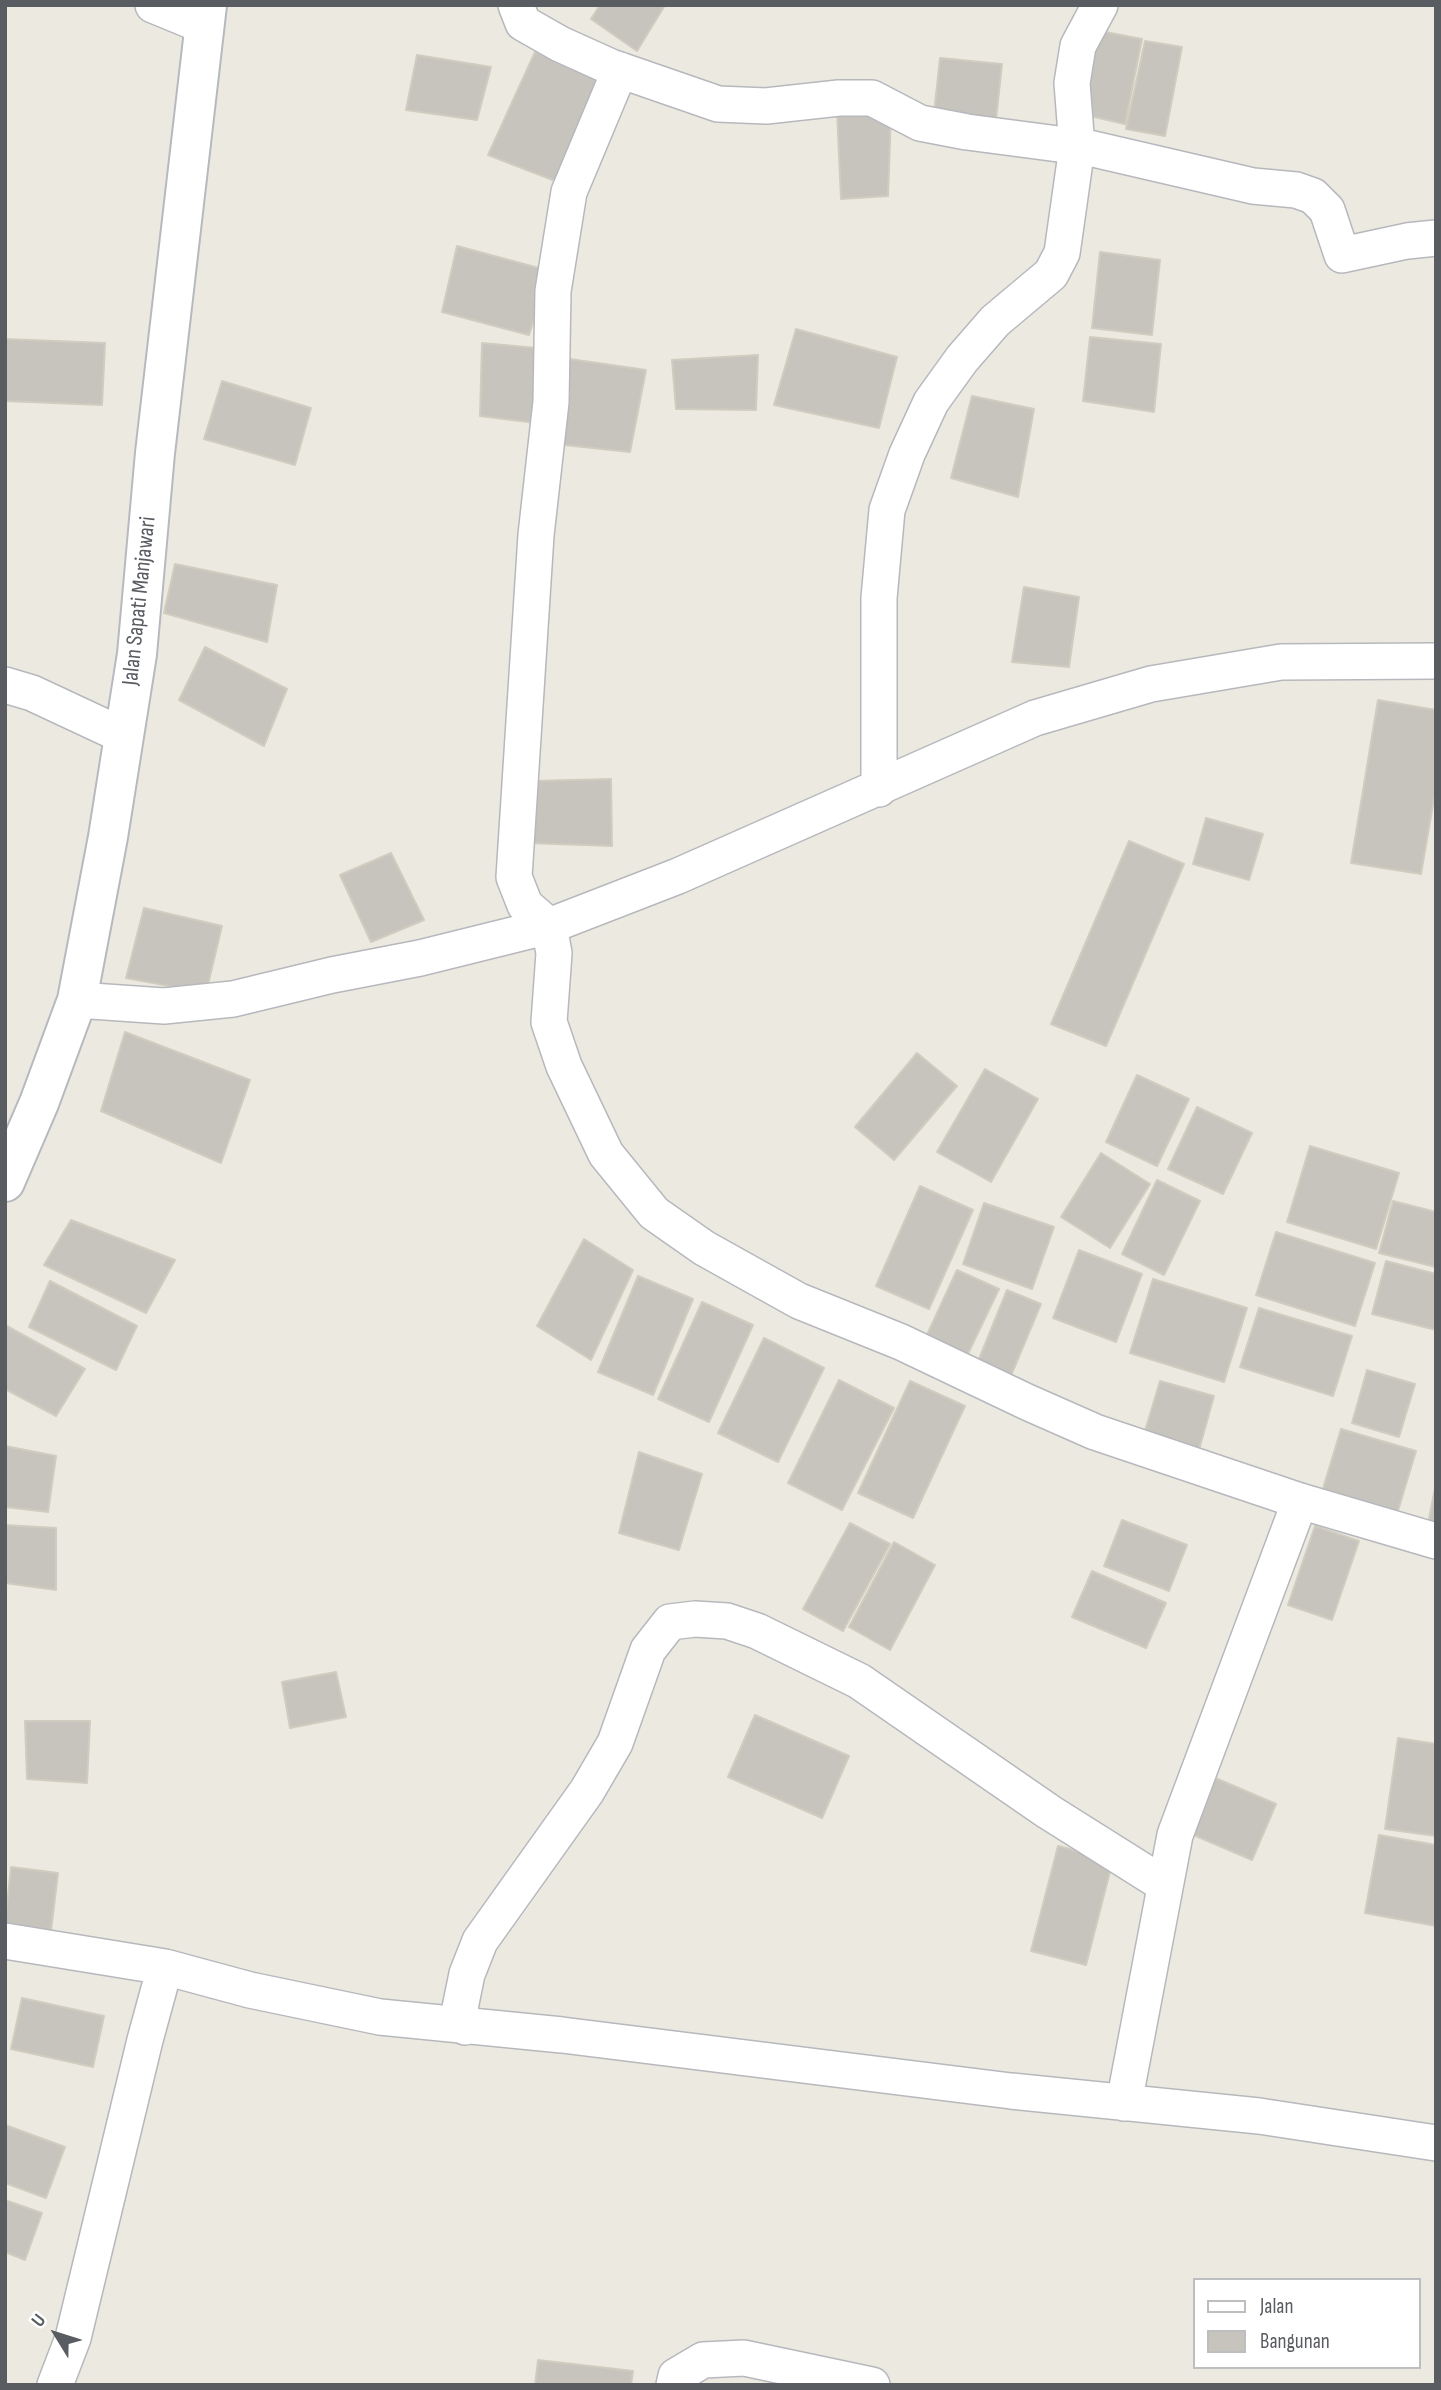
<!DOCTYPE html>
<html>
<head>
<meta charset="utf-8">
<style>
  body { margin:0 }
  #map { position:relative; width:1441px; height:2390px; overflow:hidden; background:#eceae0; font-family:"Sofia Sans Condensed",sans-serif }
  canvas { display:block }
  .frame { position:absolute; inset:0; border:7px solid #595c61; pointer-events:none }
  .legend { position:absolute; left:1193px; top:2278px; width:228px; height:91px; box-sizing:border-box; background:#fff; border:2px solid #bdbec0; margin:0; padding:9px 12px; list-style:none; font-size:21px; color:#595c61 }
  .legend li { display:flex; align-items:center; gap:14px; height:35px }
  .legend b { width:35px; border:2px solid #bdbec0 }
  .north { position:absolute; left:21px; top:2299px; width:70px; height:70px; -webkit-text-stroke:5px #fff; paint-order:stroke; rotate:308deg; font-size:19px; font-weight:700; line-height:28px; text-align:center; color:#595c61 }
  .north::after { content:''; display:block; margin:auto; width:24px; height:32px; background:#595c61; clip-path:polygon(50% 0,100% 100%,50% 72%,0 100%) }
</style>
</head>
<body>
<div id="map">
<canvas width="1441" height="2390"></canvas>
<div class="frame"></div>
<ul class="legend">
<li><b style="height:9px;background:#fff"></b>Jalan</li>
<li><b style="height:19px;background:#c7c4bd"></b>Bangunan</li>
</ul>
<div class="north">U</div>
</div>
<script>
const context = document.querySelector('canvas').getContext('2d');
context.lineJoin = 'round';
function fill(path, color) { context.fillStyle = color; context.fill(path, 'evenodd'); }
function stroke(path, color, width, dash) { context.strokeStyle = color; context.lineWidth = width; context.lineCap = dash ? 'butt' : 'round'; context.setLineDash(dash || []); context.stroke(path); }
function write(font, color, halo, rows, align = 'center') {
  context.font = font + ' "Sofia Sans Condensed",sans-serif'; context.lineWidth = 6; context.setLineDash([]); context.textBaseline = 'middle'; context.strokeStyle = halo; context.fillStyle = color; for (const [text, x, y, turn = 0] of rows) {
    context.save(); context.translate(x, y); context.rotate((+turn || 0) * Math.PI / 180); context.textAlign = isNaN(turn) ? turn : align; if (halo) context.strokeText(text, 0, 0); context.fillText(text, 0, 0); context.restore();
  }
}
const building = new Path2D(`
  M600,5H665L637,51L591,19Z
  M1100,31L1142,39L1125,124L1081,114Z
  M1145,41L1182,47L1165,136L1126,129Z
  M535,52L603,77L563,184L488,155Z
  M417,55L491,67L477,120L406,110Z
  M940,58L1002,64L996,120L934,113Z
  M837,111L891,113L888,196L841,199Z
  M457,246L550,271L529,335L442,312Z
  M1100,252L1160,260L1152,335L1092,328Z
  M796,329L897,357L879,428L774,405Z
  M1090,337L1161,344L1154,412L1083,401Z
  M5,339L105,343L102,405L5,401Z
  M482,343L537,348L536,423L480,416Z
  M758,355L756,410L676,409L672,360Z
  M563,358L646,370L630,452L555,444Z
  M222,381L311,408L295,465L204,439Z
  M972,396L1034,409L1018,497L951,478Z
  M175,564L277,585L267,642L164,613Z
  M1024,587L1079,597L1069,667L1012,662Z
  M205,647L287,689L264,746L179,700Z
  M1378,700L1436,710V787L1421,874L1351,863Z
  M611,779L612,846L528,843L533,781Z
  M1206,818L1263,834L1249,880L1193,864Z
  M1129,841L1184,864L1106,1046L1051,1024Z
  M391,853L424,920L371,942L340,875Z
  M144,908L222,926L206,993L126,978Z
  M125,1032L250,1080L221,1163L101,1111Z
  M917,1053L957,1086L894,1160L855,1127Z
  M985,1069L1038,1099L991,1182L937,1152Z
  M1137,1075L1189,1099L1157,1166L1106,1142Z
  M1197,1107L1252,1133L1223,1194L1168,1169Z
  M1310,1146L1399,1173L1376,1249L1287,1222Z
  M1101,1153L1150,1184L1110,1248L1061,1217Z
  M1157,1180L1200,1201L1164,1275L1122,1254Z
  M920,1186L973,1210L929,1309L876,1286Z
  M1393,1201L1436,1212V1267L1379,1253Z
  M984,1203L1054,1227L1032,1289L963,1264Z
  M71,1220L175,1260L146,1313L44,1265Z
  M1276,1232L1375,1263L1355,1326L1256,1295Z
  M584,1239L633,1270L591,1360L537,1326Z
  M1079,1250L1142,1274L1116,1342L1053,1318Z
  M1386,1261L1436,1274V1330L1372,1314Z
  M957,1270L999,1289L966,1358L925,1339Z
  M638,1276L693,1299L653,1395L598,1372Z
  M1153,1279L1247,1308L1224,1382L1130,1353Z
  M50,1281L137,1326L116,1370L29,1327Z
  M1007,1290L1041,1304L1010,1378L977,1364Z
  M702,1302L753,1325L709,1422L658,1399Z
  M1259,1308L1352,1336L1333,1396L1240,1367Z
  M5,1325L85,1369L56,1416L5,1389Z
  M764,1338L824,1368L778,1462L718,1433Z
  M1367,1370L1415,1384L1399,1437L1352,1423Z
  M839,1380L894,1408L842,1510L788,1483Z
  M910,1381L965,1406L913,1518L858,1493Z
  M1160,1381L1214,1396L1197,1457L1142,1441Z
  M1341,1429L1416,1451L1397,1514L1322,1492Z
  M5,1446L56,1456L48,1512L5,1507Z
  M639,1452L702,1474L679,1550L619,1533Z
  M1436,1483V1525L1428,1524Z
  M1122,1520L1187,1545L1169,1591L1104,1566Z
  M850,1523L890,1544L843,1631L803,1609Z
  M5,1525L56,1528V1590L5,1583Z
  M1315,1526L1359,1541L1332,1620L1288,1605Z
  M894,1542L935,1565L890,1650L849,1627Z
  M1092,1571L1166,1603L1146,1648L1072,1617Z
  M336,1672L346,1717L290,1728L282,1682Z
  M755,1715L849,1756L822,1818L728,1777Z
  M25,1721H90L87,1783L27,1779Z
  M1398,1738L1436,1744V1836L1385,1829Z
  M1213,1777L1276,1804L1252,1860L1189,1833Z
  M1379,1835L1436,1845V1926L1365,1913Z
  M1058,1846L1113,1860L1086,1965L1031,1951Z
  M11,1867L58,1873L51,1931L5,1925Z
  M22,1998L104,2016L93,2067L11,2049Z
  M5,2125L65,2147L46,2198L5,2183Z
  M5,2200L42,2213L25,2260L5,2252Z
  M538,2360L633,2371L631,2385H535Z`);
fill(building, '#c7c4bd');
stroke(building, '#d0ccbf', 2);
const street = new Path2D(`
  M153,5L204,26
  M516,5L523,23L560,44L611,67L718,104L766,106L839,98H872L920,123L967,132L1089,148L1253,186L1296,190L1313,196L1327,210L1342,255L1407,241L1436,238
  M620,70L569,192L553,291L551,402L536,535L514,877L525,905L549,926L554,953L549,1022L564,1066L606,1154L654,1213L704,1248L799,1301L901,1342L1027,1402L1095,1432L1300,1501L1436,1541
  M5,685L32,693L124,736
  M879,789V598L887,510L907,454L931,402L962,359L995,321L1051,274L1062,253L1077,147L1072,83L1078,46L1100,5
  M77,1000L164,1006L233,999L332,975L420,958L549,926L678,876L1035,718L1151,684L1281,662L1436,661
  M5,1941L165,1967L250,1990L380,2017L562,2035L1011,2091L1259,2116L1436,2143
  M465,2027L460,2008L467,1974L480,1941L587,1791L615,1743L648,1650L670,1622L695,1619L727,1621L757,1631L859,1681L1049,1812L1165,1885
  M1124,2103L1175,1835L1300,1501
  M55,2385L73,2338L145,2040L165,1967
  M674,2385L676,2376L703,2360L744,2358L872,2385`);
const secondary = new Path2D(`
  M5,1182L39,1103L77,1000L108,837L137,654L155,453L207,5`);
stroke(street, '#b6b8bd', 38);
stroke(secondary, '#b6b9bf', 42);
stroke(street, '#fff', 35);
stroke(secondary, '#fff', 38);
write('23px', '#595c61', '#fff', [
  ["Jalan Sapati Manjawari",140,601,-84]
]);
</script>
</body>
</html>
